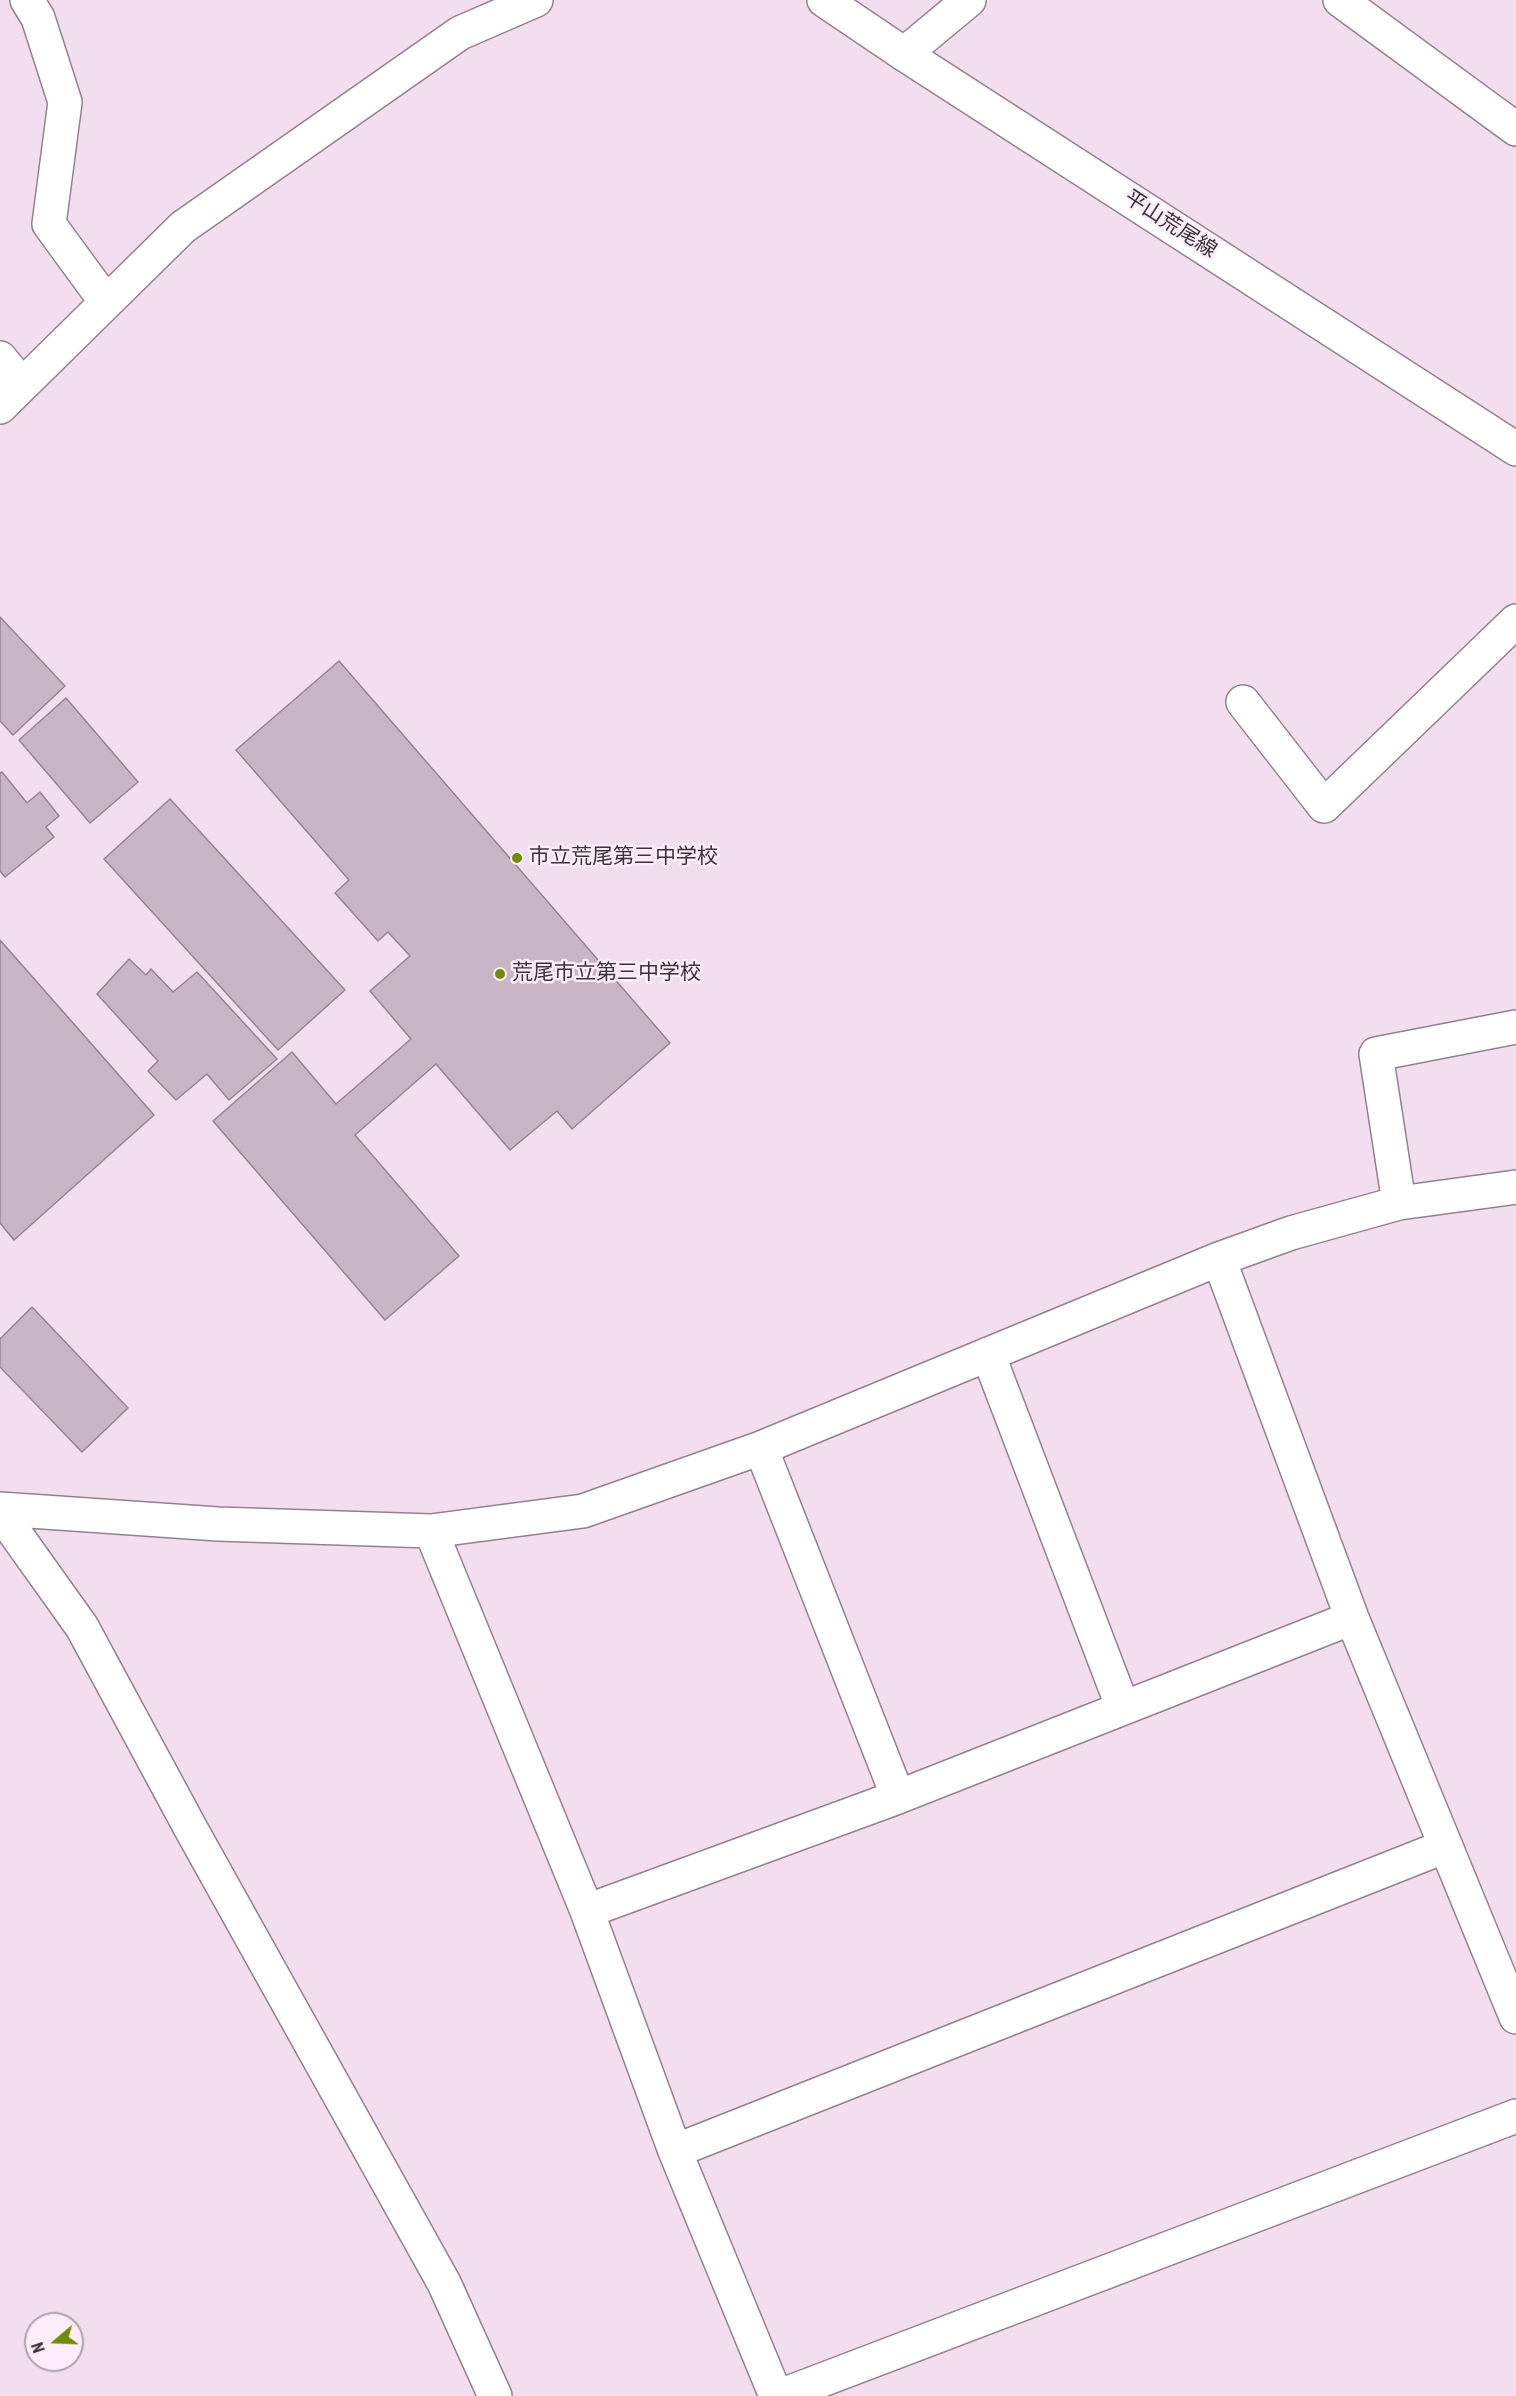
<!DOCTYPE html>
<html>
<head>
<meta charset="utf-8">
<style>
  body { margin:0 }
  #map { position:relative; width:1516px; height:2396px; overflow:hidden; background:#f3deef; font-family:"Roboto Condensed",sans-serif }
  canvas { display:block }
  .north { position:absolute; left:24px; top:2312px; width:60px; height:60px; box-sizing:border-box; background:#fdedfb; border:2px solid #afa3ae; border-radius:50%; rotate:251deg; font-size:16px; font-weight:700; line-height:24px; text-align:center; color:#3b333a }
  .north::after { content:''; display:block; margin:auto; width:21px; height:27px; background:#738b00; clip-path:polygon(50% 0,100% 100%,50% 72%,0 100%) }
</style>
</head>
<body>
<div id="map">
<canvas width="1516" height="2396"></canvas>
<div class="north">N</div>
</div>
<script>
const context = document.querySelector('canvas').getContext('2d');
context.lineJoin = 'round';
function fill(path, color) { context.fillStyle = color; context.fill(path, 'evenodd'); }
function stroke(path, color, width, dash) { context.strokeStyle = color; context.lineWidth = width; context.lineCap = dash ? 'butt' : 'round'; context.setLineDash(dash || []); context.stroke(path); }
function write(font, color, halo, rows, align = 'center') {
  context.font = font + ' "Roboto Condensed","Noto Sans JP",sans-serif'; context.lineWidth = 5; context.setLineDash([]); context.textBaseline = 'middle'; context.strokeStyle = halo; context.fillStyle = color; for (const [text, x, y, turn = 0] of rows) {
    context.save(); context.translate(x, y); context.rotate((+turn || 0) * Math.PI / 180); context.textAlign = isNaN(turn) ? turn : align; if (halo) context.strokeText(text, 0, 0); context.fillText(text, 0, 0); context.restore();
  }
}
const building = new Path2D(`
  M0,617L65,686L13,735L0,721Z
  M339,661L670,1043L572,1129L557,1111L510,1150L436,1064L355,1135L459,1256L385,1320L213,1121L292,1052L336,1104L411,1039L370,991L410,956L388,932L378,941L335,893L349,880L236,750Z
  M66,698L138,782L90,823L19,740Z
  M2,772L27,803L40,792L59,816L46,827L54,837L5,877L0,871V773Z
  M170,799L345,990L278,1050L104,859Z
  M0,940L154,1115L14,1240L0,1223Z
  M129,959L146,975L151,969L173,992L197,972L277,1059L229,1100L207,1074L176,1100L148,1071L158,1061L97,994Z
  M32,1307L128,1408L82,1452L0,1367V1339Z`);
fill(building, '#c8b5c5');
stroke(building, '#978494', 1.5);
const minor = new Path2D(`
  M27,0L38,18L65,102L49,224L106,302
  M1340,0L1516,129
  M904,54L969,0
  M0,358L22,385
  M0,407L183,227L460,33L536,0
  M1243,702L1324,806L1516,621
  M1399,1203L1376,1054L1516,1027
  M1219,1259L1352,1618L1516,2017
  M988,1354L1123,1708
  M761,1448L898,1797
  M0,1509L218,1524L431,1531L583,1511L761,1448L1219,1259L1291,1233L1399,1203L1516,1187
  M0,1512L82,1627L191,1829L444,2283L495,2396
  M431,1531L587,1911L675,2151L776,2396
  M587,1911L898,1797L1352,1618
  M675,2151L1446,1846`);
const tertiary = new Path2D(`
  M780,2396L1516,2116`);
const secondary = new Path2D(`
  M824,0L904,54L1516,449`);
stroke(minor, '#938090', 36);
stroke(tertiary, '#938090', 36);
stroke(secondary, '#938090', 36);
stroke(minor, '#fff', 33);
stroke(tertiary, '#fff', 33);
stroke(secondary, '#fff', 33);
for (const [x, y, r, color] of [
  [517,858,6,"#738b00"],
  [500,974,6,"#738b00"]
]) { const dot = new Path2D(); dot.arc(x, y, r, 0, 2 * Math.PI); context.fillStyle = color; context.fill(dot); stroke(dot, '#fdedfb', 2); }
write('21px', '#3b333a', '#fdedfb', [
  ["平山荒尾線",1170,225,33]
]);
write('21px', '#3b333a', '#fdedfb', [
  ["市立荒尾第三中学校",529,858],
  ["荒尾市立第三中学校",512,974]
], 'left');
</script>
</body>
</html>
